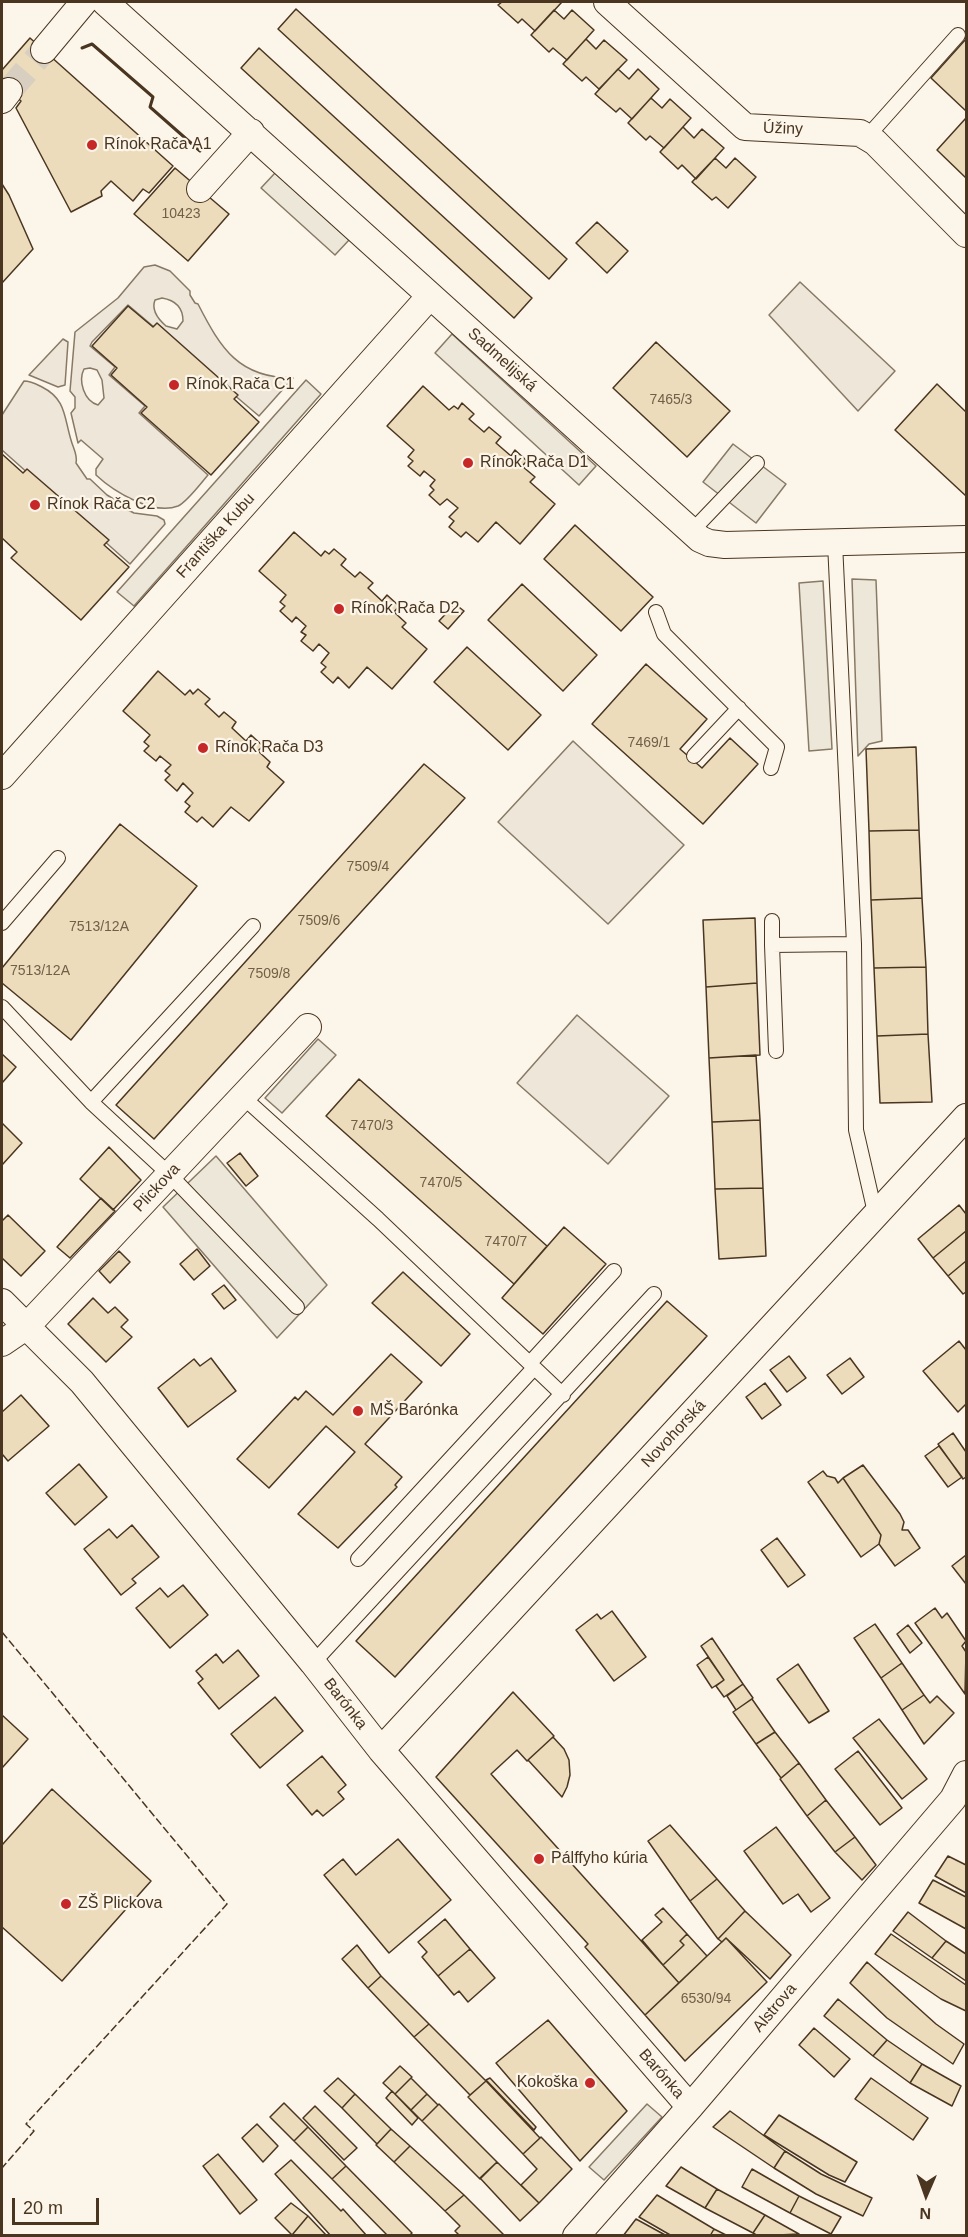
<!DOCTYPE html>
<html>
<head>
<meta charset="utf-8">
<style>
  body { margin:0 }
  #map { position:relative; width:968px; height:2237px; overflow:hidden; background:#fbf6e9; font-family:Arial,sans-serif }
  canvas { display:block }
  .frame { position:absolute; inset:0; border:3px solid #4a3520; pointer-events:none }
  .north { position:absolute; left:896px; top:2165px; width:60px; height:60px; -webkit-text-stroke:4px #fbf6e9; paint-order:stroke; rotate:182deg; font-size:16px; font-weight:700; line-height:24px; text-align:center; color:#4a3520 }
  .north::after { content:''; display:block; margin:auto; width:21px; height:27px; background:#4a3520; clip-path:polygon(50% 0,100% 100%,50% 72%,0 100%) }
  .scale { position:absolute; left:12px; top:2198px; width:87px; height:27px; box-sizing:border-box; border:3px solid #4a3520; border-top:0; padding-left:8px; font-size:18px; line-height:21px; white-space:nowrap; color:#4a3520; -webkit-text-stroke:4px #fbf6e9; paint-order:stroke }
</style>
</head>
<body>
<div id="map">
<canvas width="968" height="2237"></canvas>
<div class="frame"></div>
<div class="north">N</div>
<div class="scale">20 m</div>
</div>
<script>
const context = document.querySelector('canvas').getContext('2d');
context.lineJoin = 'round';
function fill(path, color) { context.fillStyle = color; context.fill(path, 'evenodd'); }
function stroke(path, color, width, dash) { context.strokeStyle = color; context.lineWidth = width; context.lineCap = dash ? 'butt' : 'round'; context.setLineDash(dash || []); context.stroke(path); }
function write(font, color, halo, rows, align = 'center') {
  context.font = font + ' Arial,sans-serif'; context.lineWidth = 4.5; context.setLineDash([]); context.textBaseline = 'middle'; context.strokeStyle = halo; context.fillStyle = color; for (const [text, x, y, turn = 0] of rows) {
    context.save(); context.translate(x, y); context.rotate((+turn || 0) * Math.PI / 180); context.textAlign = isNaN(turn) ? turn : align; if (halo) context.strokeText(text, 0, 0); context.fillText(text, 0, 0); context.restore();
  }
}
const green = new Path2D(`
  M155,265L170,271L190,291V295L195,303L198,304C221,349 239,378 293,378L259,416L128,305L92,342L90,346L115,367L109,375L145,406L139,413L208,475C201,483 187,502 178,506C153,516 113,491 96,475V469L103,459L81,440L78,443L71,413L75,408V397L70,391L75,332L118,298L144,267ZM162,298C174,300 183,307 183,321L177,329L166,326C158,319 151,310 155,300ZM90,368L97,370L102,380L104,398L98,405C84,401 78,381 84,369Z
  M800,282L895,371L858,411L769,315Z
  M63,339L68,342L65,385L58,387L29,375Z
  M24,381C31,381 36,384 42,387C66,399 64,417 71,440C73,448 78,455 76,463L87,479H90L107,495L127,507L128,510L134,513L157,516L164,520L165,524L130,564L2,450V415Z
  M573,741L684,845L608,924L498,822Z
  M577,1015L669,1096L608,1164L517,1083Z`);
fill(green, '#ede6d9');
stroke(green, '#887966', 1.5);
const parking = new Path2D(`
  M275,173L349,240L335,255L261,188Z
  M452,334L596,466L579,485L435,353Z
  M306,380L321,394L134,606L117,592Z
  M733,444L786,484L756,523L703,482Z
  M852,579L876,580L882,741L869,744L858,756Z
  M823,581L832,749L809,751L799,583Z
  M318,1039L336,1055L282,1113L265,1098Z
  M216,1156L327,1285L277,1338L163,1207Z
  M647,2104L662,2117L604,2180L589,2167Z`);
fill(parking, '#ede7d9');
stroke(parking, '#887966', 1.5);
const building = new Path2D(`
  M502,2H562L535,31L522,19L518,23L498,5Z
  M296,9L567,259L549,279L278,29Z
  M554,10L564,19L572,10L594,30L567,60L553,48L549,52L531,35Z
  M30,38L173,166L149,193L143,189L133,201L111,181L101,191L102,196L71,212L16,108L21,101L2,84V70Z
  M586,39L596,49L604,40L627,60L599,89L586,77L582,81L563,64Z
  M966,39V111L931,78Z
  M259,48L532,298L514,318L241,68Z
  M618,69L629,79L638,69L659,89L632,119L620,108L616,112L595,94Z
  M651,98L662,108L670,99L691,118L664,148L650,136L646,140L628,123Z
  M966,118V178L937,150Z
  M683,127L694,138L702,129L724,148L696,179L682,165L678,169L660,152Z
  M715,158L726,168L735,158L756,177L728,208L716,197L712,200L692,182Z
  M175,168L229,214L188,261L134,214Z
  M2,184L9,195L33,249L2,283Z
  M597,222L628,251L607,273L576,243Z
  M128,306L153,327L157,323L238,395L234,399L259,422L211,475L141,413L147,407L111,375L117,368L92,346Z
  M656,342L730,411L687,457L613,388Z
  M937,384L966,412V496L895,430Z
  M423,386L449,410L454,406L458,409L462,403L474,414L469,419L484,432L489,427L501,437L496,443L511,456L515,450L527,461L522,466L535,477L530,482L555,504L520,544L496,522L478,542L466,532L461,537L449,527L454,521L449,517L458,508L447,499L440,505L429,495L434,490L430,486L435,480L424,471L420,476L408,466L413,461L408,457L414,450L387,426Z
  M2,454L23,473L27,469L109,540L104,545L129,567L81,620L11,558L17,552L2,538Z
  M575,525L653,597L621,631L544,559Z
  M294,532L321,556L325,551L329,554L334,549L346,559L341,565L355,577L360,572L373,583L368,588L382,601L387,595L399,606L394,612L406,623L402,627L427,649L392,689L367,667L349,688L338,677L333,683L321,672L326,667L321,663L329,653L319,644L313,651L301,641L306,635L301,632L306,626L296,617L292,622L280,611L285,606L280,602L286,595L259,571Z
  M522,584L597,655L563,691L488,620Z
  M455,604L464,611L448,629L439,621Z
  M467,647L541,715L508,750L434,682Z
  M646,664L707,719L680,749L702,768L730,738L758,764L703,824L592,724Z
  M158,671L185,695L190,690L193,694L198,689L210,699L205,704L219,717L224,712L236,722L232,728L246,741L251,735L263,746L258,751L270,762L267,767L284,782L249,821L231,807L213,827L202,817L197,822L185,812L190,806L185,802L193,793L183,783L177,791L165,780L170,775L165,771L171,765L160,756L156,761L144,751L149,746L144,742L150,735L123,711Z
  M916,747L919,830L869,831L866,749Z
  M424,764L465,798L154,1139L116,1105Z
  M120,824L197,886L71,1040L2,983V968Z
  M919,830L922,898L871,900L869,831Z
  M922,898L926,967L874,968L871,900Z
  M755,918L757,983L706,987L703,920Z
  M926,967L928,1034L877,1036L874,968Z
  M757,983L760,1055L709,1058L706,987Z
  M928,1034L932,1102L880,1103L877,1036Z
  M2,1054L16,1067L2,1083Z
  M756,1055L760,1120L712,1122L709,1058Z
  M359,1079L547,1246L514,1284L326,1116Z
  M760,1120L763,1188L715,1189L712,1122Z
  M2,1123L22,1143L2,1165Z
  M109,1147L141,1180L113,1210L80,1179Z
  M240,1153L258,1176L246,1186L227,1163Z
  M763,1188L766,1256L719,1259L715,1189Z
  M101,1198L115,1211L70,1258L57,1247Z
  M959,1205L966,1214V1231L933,1258L918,1239Z
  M8,1215L45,1251L21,1276L2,1258V1221Z
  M564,1227L606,1264L543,1334L502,1298Z
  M966,1231V1261L948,1276L933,1258Z
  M197,1249L210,1266L194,1280L180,1264Z
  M119,1251L130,1262L110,1283L99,1271Z
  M966,1261V1292L963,1294L948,1276Z
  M403,1272L470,1334L441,1366L372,1303Z
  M224,1285L236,1300L224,1309L212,1294Z
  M93,1298L108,1313L115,1307L128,1320L121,1327L132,1337L106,1362L68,1324Z
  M667,1301L707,1336L395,1677L356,1641Z
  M959,1341L966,1350V1404L958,1412L923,1371Z
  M391,1354L422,1382L365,1444L402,1477L395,1485L397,1487L338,1548L298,1514L355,1452L326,1426L269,1488L237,1459L295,1397L298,1400L306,1391L333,1415Z
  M789,1356L806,1378L787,1392L770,1370Z
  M211,1358L236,1391L188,1427L158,1388L194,1359L200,1366Z
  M850,1358L864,1377L842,1394L827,1375Z
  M765,1383L781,1405L762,1419L746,1397Z
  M21,1395L49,1426L8,1461L3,1455L2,1457V1412Z
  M953,1433L966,1452V1477L963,1479L938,1444Z
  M939,1446L962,1477L948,1487L925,1456Z
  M79,1464L107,1497L75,1525L46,1493Z
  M863,1465L900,1514L904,1522L902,1530H908L920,1548L895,1566L879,1544L881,1535L843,1478Z
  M823,1471L827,1476L835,1478L838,1483L843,1478L881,1535L879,1544L861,1557L808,1482Z
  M132,1525L159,1557L132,1579L136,1583L121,1595L84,1549L109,1529L117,1538Z
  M777,1538L805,1575L788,1587L761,1550Z
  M966,1555V1584L952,1566Z
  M183,1585L208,1615L170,1648L136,1608L160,1588L168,1597Z
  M935,1608L942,1618L947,1613L966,1641L962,1646L966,1652L965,1694L915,1623Z
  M612,1611L646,1657L614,1681L576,1630L597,1614L601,1619Z
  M875,1624L902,1663L881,1678L854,1638Z
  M908,1625L922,1643L910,1653L897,1634Z
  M712,1638L743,1684L724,1697L716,1686L724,1680L701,1646Z
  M238,1650L259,1676L219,1709L198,1683L203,1679L196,1671L216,1654L223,1663Z
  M708,1657L724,1680L712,1688L697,1665Z
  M902,1663L924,1695L902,1710L881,1678Z
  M798,1664L829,1711L809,1723L777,1679Z
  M743,1684L753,1698L736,1710L727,1696Z
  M513,1692L554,1736L527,1761L517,1750L491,1774L679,1983L645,2015L585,1947L588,1944L436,1777Z
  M924,1695L930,1703L937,1696L954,1713L924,1744L902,1710Z
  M275,1697L303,1731L260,1768L231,1734Z
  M752,1699L775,1732L756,1744L733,1712Z
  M2,1715L28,1739L2,1768Z
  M879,1719L927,1779L902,1799L853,1738Z
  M775,1732L799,1763L781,1778L756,1744Z
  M553,1737L564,1749L569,1760L570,1775L567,1787L562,1797L528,1760Z
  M858,1751L902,1808L880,1825L835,1769Z
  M322,1756L346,1785L338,1792L344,1799L323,1816L317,1810L312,1815L287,1785Z
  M799,1763L826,1800L807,1816L780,1779Z
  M52,1789L151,1881L62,1981L2,1927V1845Z
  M826,1800L855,1837L835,1852L807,1816Z
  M670,1825L717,1879L690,1901L648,1841Z
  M776,1827L830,1898L811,1912L798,1894L783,1904L744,1851Z
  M855,1837L876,1865L862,1880L835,1852Z
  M398,1839L451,1900L389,1953L324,1875L343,1859L356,1875Z
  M948,1856L966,1865V1893L935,1876Z
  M717,1879L745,1911L718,1939L690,1901Z
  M933,1880L966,1897V1929L919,1903Z
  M663,1908L687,1934L680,1941L684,1945L663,1965L642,1940L662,1922L655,1915Z
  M745,1911L791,1955L770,1979L726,1938L722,1942L718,1939Z
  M908,1912L946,1941L932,1958L893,1931Z
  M445,1919L470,1949L438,1976L422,1957L427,1952L418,1942Z
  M687,1934L707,1956L679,1983L663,1965L684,1945L680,1941Z
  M891,1934L966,1985V2011L941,1999L875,1954Z
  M726,1938L767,1982L685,2061L645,2015Z
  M946,1941L966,1954V1981L932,1958Z
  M357,1945L381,1976L368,1988L342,1959Z
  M470,1949L495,1978L468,2002L459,1991L454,1995L438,1976Z
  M867,1962L936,2024L964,2044L953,2064L887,2018L850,1983Z
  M381,1976L429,2024L414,2037L368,1988Z
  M838,1999L887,2040L873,2056L824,2016Z
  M548,2020L627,2111L580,2161L496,2063Z
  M429,2024L486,2081L470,2095L414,2037Z
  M814,2028L850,2059L834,2077L799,2045Z
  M887,2040L922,2064L910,2083L873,2056Z
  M922,2064L961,2086L952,2106L910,2083Z
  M400,2066L412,2077L395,2094L383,2083Z
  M338,2078L355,2094L342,2108L324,2091Z
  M411,2078L427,2094L411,2110L395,2094Z
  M490,2078L536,2127L534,2130L486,2080Z
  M871,2078L928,2118L913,2140L855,2099Z
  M486,2081L540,2138L523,2154L468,2097Z
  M392,2091L418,2118L412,2125L386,2098Z
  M355,2094L391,2129L377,2144L342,2108Z
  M427,2094L438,2105L422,2121L411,2110Z
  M284,2103L308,2127L294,2141L270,2117Z
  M439,2104L497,2162L480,2179L422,2121Z
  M315,2106L357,2148L344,2160L303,2118Z
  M730,2111L785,2151L774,2168L713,2127Z
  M779,2115L857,2162L845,2182L829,2175L764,2135Z
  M257,2124L278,2146L263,2162L242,2138Z
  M308,2127L346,2166L332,2179L294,2141Z
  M391,2129L410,2146L394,2162L376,2145Z
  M541,2137L572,2169L539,2203L521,2185L537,2169L523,2154Z
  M410,2146L464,2195L445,2211L394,2162Z
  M785,2151L821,2174L872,2198L863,2216L816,2194L774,2168Z
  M218,2154L257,2200L240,2214L203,2166Z
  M291,2160L341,2211L343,2209L367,2236H331L275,2174Z
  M497,2162L539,2203L520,2221L480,2178Z
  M346,2166L412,2233L409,2236H388L332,2179Z
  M681,2167L717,2189L705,2208L666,2186Z
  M752,2169L799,2196L790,2213L742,2187Z
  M717,2189L765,2215L753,2233L705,2208Z
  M464,2195L505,2236H460L455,2231L460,2226L445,2211Z
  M657,2195L714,2229L710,2236H672L639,2217Z
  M799,2196L841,2217L831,2234L790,2213Z
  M291,2203L308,2216L292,2235L275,2218Z
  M765,2215L799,2234L758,2236L753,2233Z
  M308,2216L327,2236L292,2235Z
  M636,2219L667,2236H623Z
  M714,2229L728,2236H710Z`);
fill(building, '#ecdcbc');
stroke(building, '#4a3520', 1.5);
stroke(new Path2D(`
  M9,91L44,50`), '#d8cfc1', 26, [26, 13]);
const lane = new Path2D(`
  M875,142V128L958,35
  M691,532L757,463
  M835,543L854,944L856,1130L876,1217
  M656,612L664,634L777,747L771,768
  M694,756L739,708
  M772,921V945
  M2,923L58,858
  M253,926L91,1102L170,1175L297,1307
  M2,1007L91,1102
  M776,1051L772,945L854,944
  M243,1097L378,1219L563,1395
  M530,1363L614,1271
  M358,1559L534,1368
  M313,1663L654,1294`);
const street = new Path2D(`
  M105,2L700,539L709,543L725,545L966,539
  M607,2L745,127L860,133L875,142L966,234
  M44,50L84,2
  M2,100L9,91
  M200,189L251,132
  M2,776L430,296
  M2,1302L82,1382L313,1663L381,1750L690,2107
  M2,1343L27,1326L308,1027
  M381,1750L966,1117
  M576,2236L690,2107L953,1799L966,1774`);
stroke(lane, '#4a3520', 16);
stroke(street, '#4a3520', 28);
stroke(lane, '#fbf6e9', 14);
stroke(street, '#fbf6e9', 26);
stroke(new Path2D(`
  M2,1632L227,1904L26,2124L34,2131L2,2168`), '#4a3520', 1.5, [8, 3]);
stroke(new Path2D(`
  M82,48L92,44L153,97L150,107L200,151`), '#4a3520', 3);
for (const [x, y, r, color] of [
  [92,145,6,"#c62828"],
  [174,385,6,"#c62828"],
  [468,463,6,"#c62828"],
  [35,505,6,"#c62828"],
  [339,609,6,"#c62828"],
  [203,748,6,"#c62828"],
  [358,1411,6,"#c62828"],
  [539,1859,6,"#c62828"],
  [66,1904,6,"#c62828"],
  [590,2083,6,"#c62828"]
]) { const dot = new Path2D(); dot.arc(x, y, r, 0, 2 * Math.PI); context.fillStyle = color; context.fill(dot); stroke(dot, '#fbf6e9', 2); }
write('14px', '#725f47', null, [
  ["10423",181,214],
  ["7465/3",671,400],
  ["7469/1",649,743],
  ["7509/4",368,867],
  ["7509/6",319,921],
  ["7513/12A",99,927],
  ["7513/12A",40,971],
  ["7509/8",269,974],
  ["7470/3",372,1126],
  ["7470/5",441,1183],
  ["7470/7",506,1242],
  ["6530/94",706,1999]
]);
write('16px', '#4a3520', '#fbf6e9', [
  ["Úžiny",783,129,2],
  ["Sadmelijská",502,360,42],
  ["Františka Kubu",216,536,-48],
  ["Plickova",157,1188,-47],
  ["Novohorská",674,1434,-47],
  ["Barónka",345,1704,52],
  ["Alstrova",775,2008,-50],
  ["Barónka",661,2074,49]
]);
write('16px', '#4a3520', '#fbf6e9', [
  ["Rínok Rača A1",104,145],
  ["Rínok Rača C1",186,385],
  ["Rínok Rača D1",480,463],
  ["Rínok Rača C2",47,505],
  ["Rínok Rača D2",351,609],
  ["Rínok Rača D3",215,748],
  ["MŠ Barónka",370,1411],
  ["Pálffyho kúria",551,1859],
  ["ZŠ Plickova",78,1904],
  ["Kokoška",578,2083,"right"]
], 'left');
</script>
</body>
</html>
